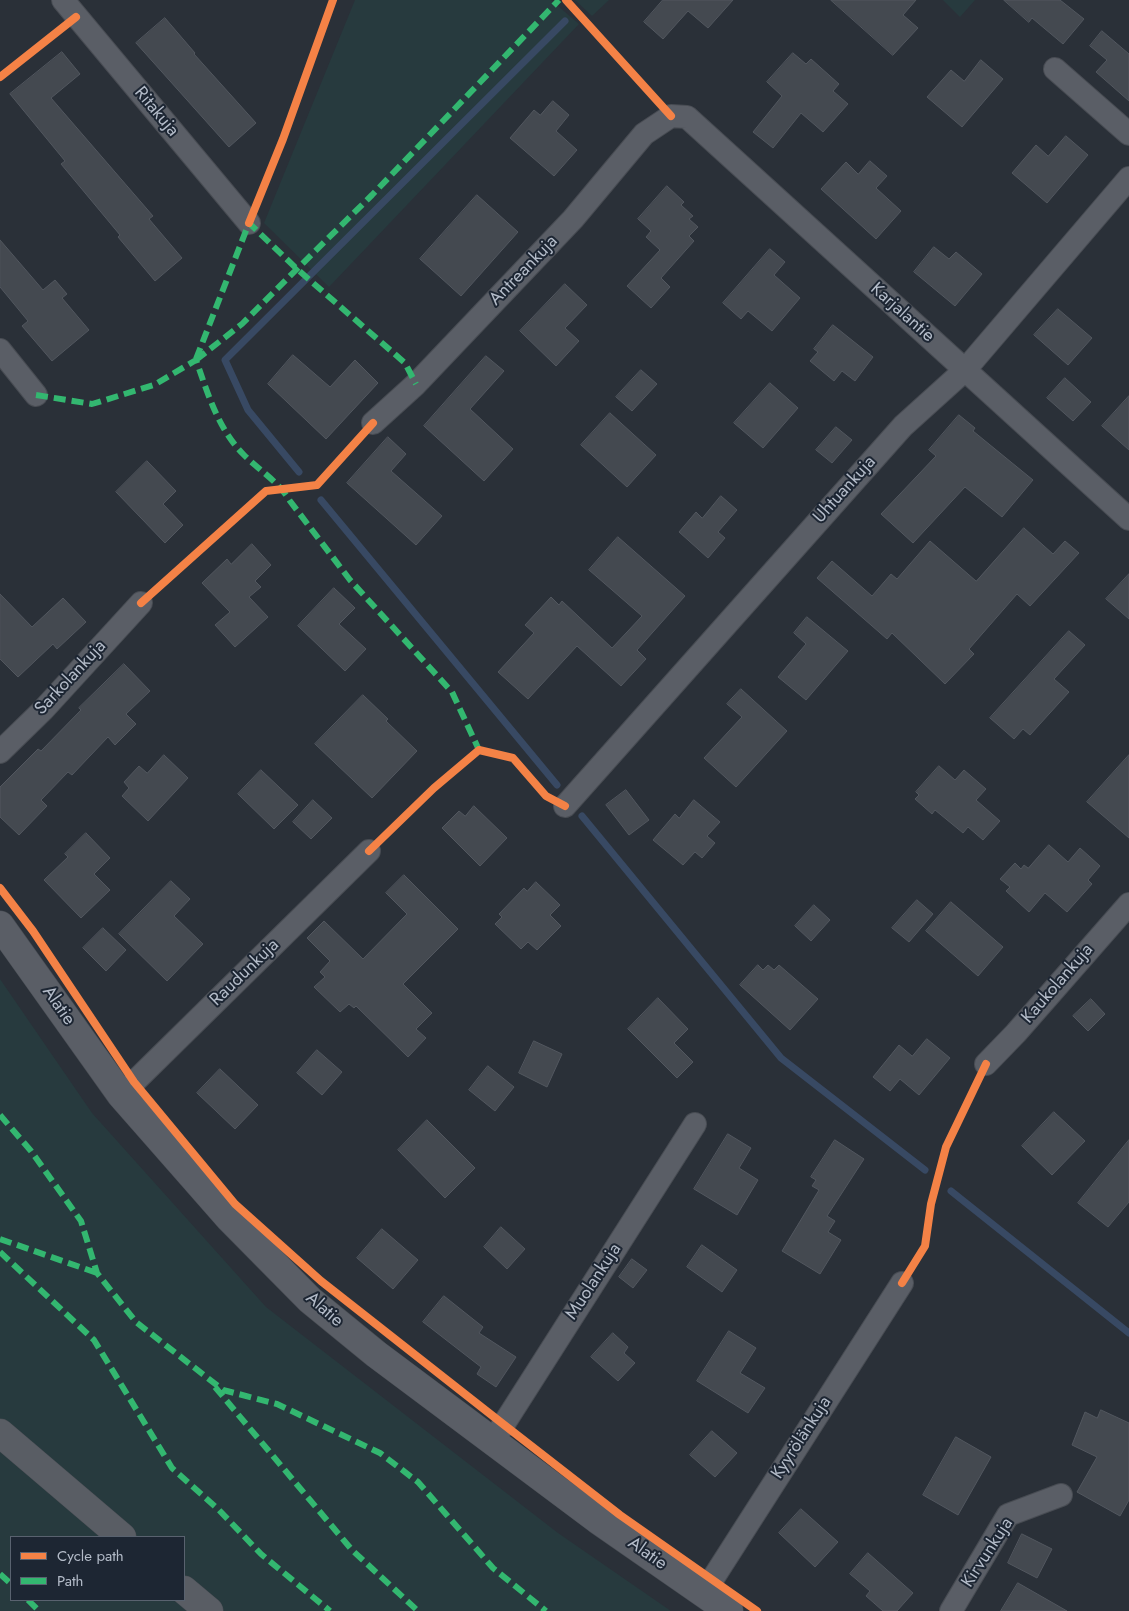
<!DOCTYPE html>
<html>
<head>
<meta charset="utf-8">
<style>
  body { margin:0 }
  #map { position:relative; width:1129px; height:1611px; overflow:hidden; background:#2a3038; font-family:Jost,sans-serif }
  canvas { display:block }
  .legend { position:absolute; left:10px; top:1536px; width:175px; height:65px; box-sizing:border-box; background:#1d2633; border:1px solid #59626f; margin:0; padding:6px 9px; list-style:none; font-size:15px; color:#b4bcc9 }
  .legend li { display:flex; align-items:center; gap:10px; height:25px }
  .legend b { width:25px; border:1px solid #59626f }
</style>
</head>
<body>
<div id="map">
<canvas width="1129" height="1611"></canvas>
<ul class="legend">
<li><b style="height:6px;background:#f48246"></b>Cycle path</li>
<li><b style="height:6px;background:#33b770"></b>Path</li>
</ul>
</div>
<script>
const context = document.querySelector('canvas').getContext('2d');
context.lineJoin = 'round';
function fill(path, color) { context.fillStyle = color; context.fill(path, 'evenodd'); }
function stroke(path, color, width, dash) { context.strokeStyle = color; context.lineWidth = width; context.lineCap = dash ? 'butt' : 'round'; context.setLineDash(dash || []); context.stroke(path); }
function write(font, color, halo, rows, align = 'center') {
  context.font = font + ' Jost,sans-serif'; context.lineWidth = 4; context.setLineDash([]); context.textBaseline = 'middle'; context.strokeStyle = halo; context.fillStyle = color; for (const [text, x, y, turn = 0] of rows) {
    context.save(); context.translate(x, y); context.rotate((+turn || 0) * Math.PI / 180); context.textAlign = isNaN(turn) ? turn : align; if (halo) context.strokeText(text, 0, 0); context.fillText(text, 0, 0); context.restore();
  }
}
fill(new Path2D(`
  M355,0H551L579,24L329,287L264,223Z
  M575,0H609L592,16Z
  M943,0H975L960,17Z
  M0,979L92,1113L266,1307L558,1533L671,1611H0ZM11,1537H184V1600H11Z`), '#273a3e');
stroke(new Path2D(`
  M299,472L248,410L225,360L565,21
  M321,500L557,785
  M582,816L781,1058L925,1170
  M951,1191L1129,1333`), '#384963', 7);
const building = new Path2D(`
  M663,0H733L708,28L688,11L663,39L644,22Z
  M831,0H916L903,15L918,28L893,55Z
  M1004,0H1060L1084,19L1063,44L1032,18L1029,22Z
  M165,18L195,53L194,54L256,123L229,147L136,43Z
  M1102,31L1129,54V101L1096,72L1107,60L1090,46Z
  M62,52L80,74L51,98L153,216L149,219L182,258L155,281L118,237L120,235L61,164L65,161L10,94Z
  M793,53L806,64L811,59L839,84L833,91L848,104L823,132L801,113L773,148L753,132L782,96L767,82Z
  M981,60L1003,79L962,127L927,97L951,70L964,81Z
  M553,101L569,115L556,131L577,150L554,176L510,138L534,110L540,115Z
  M1066,136L1088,155L1047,203L1012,173L1036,145L1048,156Z
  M870,161L887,176L876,188L901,211L876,239L821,189L846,162L858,174Z
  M667,186L684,202L681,205L693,216L689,219L698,227L689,236L694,241L661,278L670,287L651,308L627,286L660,250L646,237L651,231L638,219Z
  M477,195L518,232L461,296L420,259Z
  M0,240L43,290L55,280L67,294L62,298L89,330L52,361L22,326L28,321L0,287Z
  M934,247L949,259L956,252L982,274L955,306L914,272Z
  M770,249L785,262L774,275L800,298L772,331L748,311L741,319L723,303Z
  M565,284L587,305L565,328L579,341L556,366L520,331Z
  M1058,309L1092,338L1068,365L1034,335Z
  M833,325L873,357L855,381L842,371L834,381L810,361L818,352L814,349Z
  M293,355L330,387L355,360L378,383L326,439L268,384Z
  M486,356L504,371L470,409L513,449L484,481L424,426Z
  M641,370L657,384L632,411L616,397Z
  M1065,378L1091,402L1073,421L1047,398Z
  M770,383L798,408L763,448L734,423Z
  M1129,396V450L1102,426Z
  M610,413L656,455L627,487L581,445Z
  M959,415L975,428L973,431L1033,480L1002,517L965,487L913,543L881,514L936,456L929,450Z
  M836,427L852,440L832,463L816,450Z
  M388,437L406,454L391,471L442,516L416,545L347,483Z
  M147,461L176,491L163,504L183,525L165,543L116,492Z
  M721,496L737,510L718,532L725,538L708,558L679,532L696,512L702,518Z
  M1024,528L1053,554L1065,541L1079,553L1030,606L1017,594L969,649L974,654L945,684L892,633L887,639L817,578L832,561L872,596L891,574L897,579L930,541L976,581Z
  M618,537L685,596L637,650L646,659L621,686L577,646L528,699L498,672L534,633L525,625L551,597L559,605L562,601L612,648L642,616L589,570Z
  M252,544L271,565L255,581L261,587L249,597L268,617L235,647L215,625L230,612L202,583L227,559L231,564Z
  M1129,574V619L1106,599Z
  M334,588L355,608L339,624L366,649L345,671L298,626Z
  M0,594L32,627L63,598L86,622L57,649L53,644L18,677L0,659Z
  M807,617L848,651L806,700L778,677L806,644L794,633Z
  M1069,631L1085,645L1054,679L1069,692L1030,735L1023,729L1014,739L990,718Z
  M124,664L150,691L126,714L136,724L115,745L108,737L72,775L68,772L41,800L47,806L19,835L0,817V787L38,749L41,751L81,710L79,708Z
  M741,689L787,731L736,787L704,758L742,717L727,704Z
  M363,695L388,719L386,721L417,751L372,798L315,744Z
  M164,755L188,778L148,821L122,796L129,788L124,782L139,766L147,773Z
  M1129,755V838L1087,802Z
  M939,766L955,780L964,770L986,789L976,800L1000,821L983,840L968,827L963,833L935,810L932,814L915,799L919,795L916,792Z
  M261,770L298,805L274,829L238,794Z
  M626,790L649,820L629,835L606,805Z
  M313,800L332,818L311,839L293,822Z
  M694,800L720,822L707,836L715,843L702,858L695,852L683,865L653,840L675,814L679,818Z
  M474,806L507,838L480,866L442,828L459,811L465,816Z
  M86,833L110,858L94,874L110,890L81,918L44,880L68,857L65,854Z
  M1049,845L1068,862L1080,848L1100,866L1088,880L1092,884L1067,912L1045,893L1029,912L1006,891L1010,887L1000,879L1015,863L1021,869L1024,865L1028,868Z
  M404,875L458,929L403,984L432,1013L416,1029L426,1038L408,1057L356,1006L354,1008L349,1004L340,1012L314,987L325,977L320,972L330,961L307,938L324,921L363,959L407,914L386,893Z
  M171,881L190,899L174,916L203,944L167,981L119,934Z
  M536,882L560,905L550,915L561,926L537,950L528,942L521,949L495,924L502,917L499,914L524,888L527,891Z
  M917,900L933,914L909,942L892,928Z
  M951,902L1003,947L978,976L926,931Z
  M814,905L830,920L811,941L795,926Z
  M103,928L126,950L106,971L83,948Z
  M758,965L763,970L768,965L774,970L779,965L818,999L790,1030L740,985Z
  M658,998L688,1029L674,1043L693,1062L677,1078L628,1029Z
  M1091,999L1105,1014L1088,1031L1073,1016Z
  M927,1039L950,1058L919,1095L900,1079L890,1091L873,1077L899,1045L912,1056Z
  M534,1041L562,1054L547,1087L519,1073Z
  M317,1050L342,1072L322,1095L297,1073Z
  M488,1066L514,1087L495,1111L469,1090Z
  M220,1069L258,1105L235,1129L197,1093Z
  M1054,1112L1085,1141L1052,1175L1022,1146Z
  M427,1120L475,1168L445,1198L398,1150Z
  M728,1134L751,1148L739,1168L758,1180L737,1215L694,1189Z
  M835,1140L864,1159L827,1216L835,1221L828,1232L841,1240L820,1274L782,1251L819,1190L812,1186L816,1180L811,1177Z
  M1129,1140V1202L1108,1227L1078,1203Z
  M501,1227L525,1249L507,1269L484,1247Z
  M382,1229L418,1260L393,1289L357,1258Z
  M702,1245L737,1270L722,1292L687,1267Z
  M632,1259L647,1270L633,1288L619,1277Z
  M444,1296L483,1327L479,1333L516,1357L496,1387L477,1374L481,1367L423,1322Z
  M729,1331L756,1348L740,1373L765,1388L748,1413L697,1381Z
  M613,1333L628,1347L624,1353L635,1363L618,1381L591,1357Z
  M1101,1410L1129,1423V1500L1120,1516L1077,1492L1097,1457L1072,1445L1085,1412L1097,1418Z
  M712,1431L737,1453L715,1477L690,1455Z
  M956,1437L991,1457L958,1515L923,1495Z
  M801,1509L838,1542L815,1567L779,1533Z
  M1022,1534L1052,1549L1037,1578L1008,1563Z
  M868,1553L913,1593L897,1611H883L866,1596L870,1591L850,1574Z
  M1018,1583L1067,1611H1001Z`);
fill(building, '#444950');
stroke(building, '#52575f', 1);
const minor = new Path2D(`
  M63,0L249,223
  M1055,69L1129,134
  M0,350L36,395
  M373,423L416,384L573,219L644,134L671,116L687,117L1129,519
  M0,752L43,710L141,603
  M565,806L903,426L965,370L1129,178
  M986,1064L1016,1033L1129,904
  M121,1095L369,851
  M493,1441L695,1124
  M703,1594L902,1283
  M951,1611L1008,1515L1061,1495`);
const tertiary = new Path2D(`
  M0,925L121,1095L229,1218L310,1300L376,1354L598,1520L729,1611`);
const secondary = new Path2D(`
  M0,1433L122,1537
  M184,1590L209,1611`);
stroke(minor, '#484c53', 24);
stroke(tertiary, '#484c53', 29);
stroke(secondary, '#484c53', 29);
stroke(minor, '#5a5e66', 22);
stroke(tertiary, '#5a5e66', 28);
stroke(secondary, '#595d64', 28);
stroke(new Path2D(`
  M196,359L249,223L297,269L405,363L416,384
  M196,360L242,324L297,269L372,195L559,0
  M36,395L92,404L154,385L196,360C208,394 218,429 244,455C260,471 279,482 290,501L350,580L452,692L479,750
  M0,1115L31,1151L81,1221L97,1273L136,1322L223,1390L277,1404L380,1453L418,1482L493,1568L546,1611
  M0,1239L97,1273
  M0,1252L94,1340L172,1468L218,1509L261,1554L330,1611
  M215,1387L352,1550L418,1611
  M0,1574L11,1584
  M28,1600L39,1611`), '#33b770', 6, [12, 6]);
stroke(new Path2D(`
  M566,0L671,116
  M0,77L76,17
  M249,223L283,139L333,0
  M141,603L266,491L317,485L373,423
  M369,851L434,788L479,750L513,758L546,796L565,806
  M0,888L33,931L134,1082L235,1204L321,1281L503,1424L620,1515L757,1611
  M902,1283L925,1246L931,1204L946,1147L986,1064`), '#f48246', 8);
write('18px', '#b4bcc9', '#1d2633', [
  ["Ritakuja",156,112,50],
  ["Antreankuja",524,271,-46],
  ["Karjalantie",902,313,42],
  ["Uhtuankuja",845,490,-48],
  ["Sarkolankuja",71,678,-47],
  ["Raudunkuja",245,973,-44],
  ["Kaukolankuja",1058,984,-49],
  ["Alatie",58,1006,55],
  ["Muolankuja",594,1282,-57],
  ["Alatie",324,1310,41],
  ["Kyyrölänkuja",802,1438,-57],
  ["Kirvunkuja",988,1553,-57],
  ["Alatie",647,1554,35]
]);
</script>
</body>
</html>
